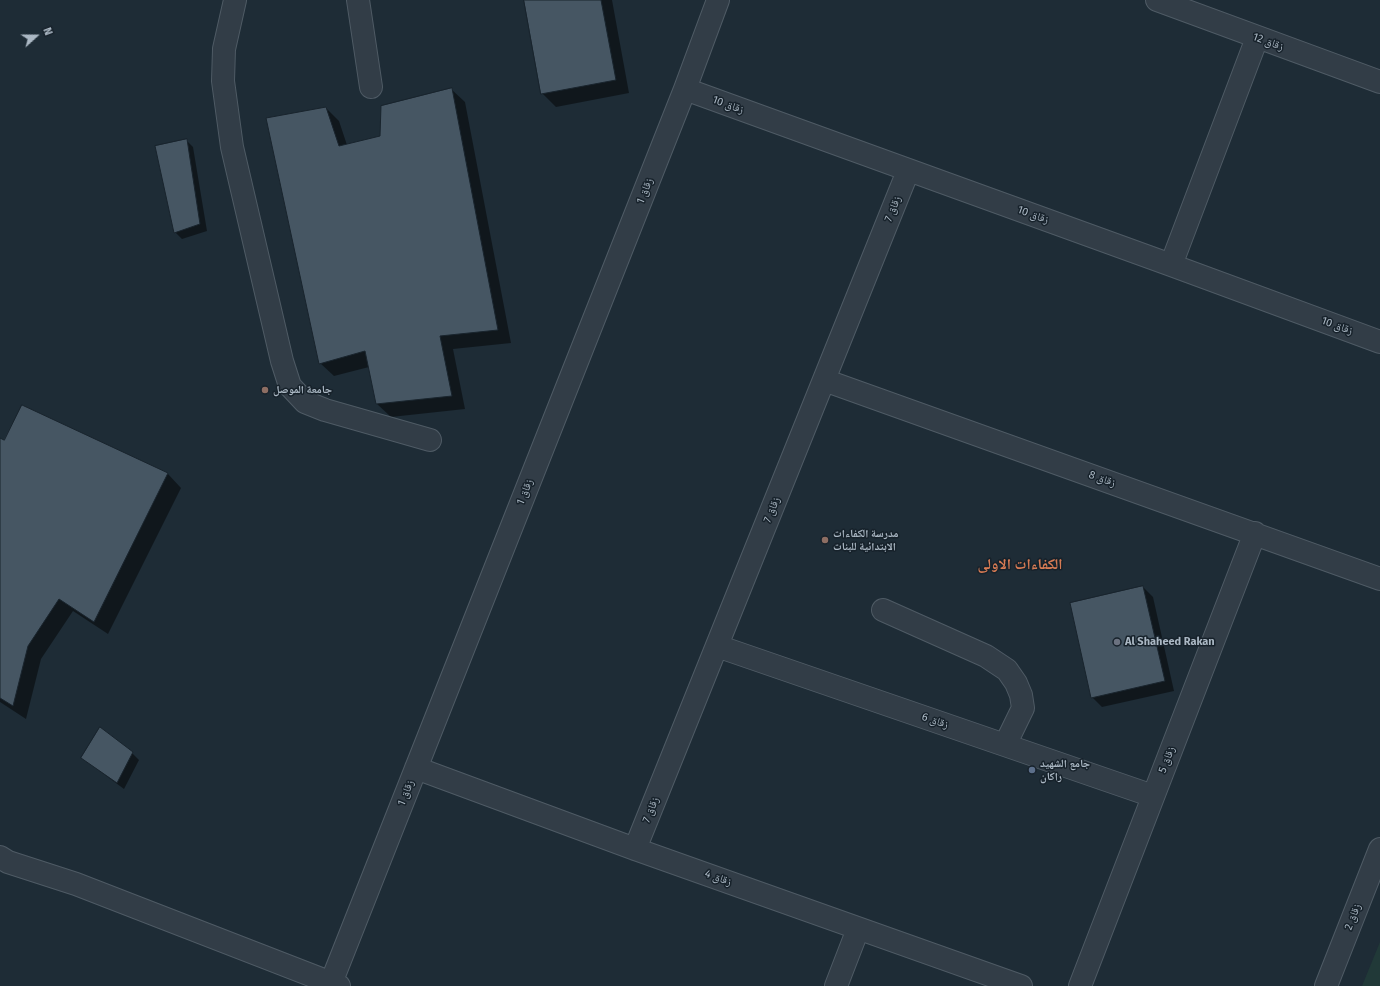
<!DOCTYPE html>
<html>
<head>
<meta charset="utf-8">
<style>
  body { margin:0 }
  #map { position:relative; width:1380px; height:986px; overflow:hidden; background:#1e2c36; font-family:"Fira Sans",sans-serif }
  canvas { display:block }
  .north { position:absolute; left:16px; top:16px; width:40px; height:40px; -webkit-text-stroke:3px #17222b; paint-order:stroke; rotate:69deg; font-size:11px; font-weight:700; line-height:16px; text-align:center; color:#abb8c4 }
  .north::after { content:''; display:block; margin:auto; width:14px; height:18px; background:#abb8c4; clip-path:polygon(50% 0,100% 100%,50% 72%,0 100%) }
</style>
</head>
<body>
<div id="map">
<canvas width="1380" height="986"></canvas>
<div class="north">N</div>
</div>
<script>
const context = document.querySelector('canvas').getContext('2d');
context.lineJoin = 'round';
function fill(path, color) { context.fillStyle = color; context.fill(path, 'evenodd'); }
function stroke(path, color, width, dash) { context.strokeStyle = color; context.lineWidth = width; context.lineCap = dash ? 'butt' : 'round'; context.setLineDash(dash || []); context.stroke(path); }
function write(font, color, halo, rows, align = 'center') {
  context.font = font + ' "Fira Sans","Noto Naskh Arabic",sans-serif'; context.lineWidth = 3; context.setLineDash([]); context.textBaseline = 'middle'; context.strokeStyle = halo; context.fillStyle = color; for (const [text, x, y, turn = 0] of rows) {
    context.save(); context.translate(x, y); context.rotate((+turn || 0) * Math.PI / 180); context.textAlign = isNaN(turn) ? turn : align; if (halo) context.strokeText(text, 0, 0); context.fillText(text, 0, 0); context.restore();
  }
}
fill(new Path2D(`
  M1380,942V986H1362Z`), '#213938');
fill(new Path2D(`
  M525,0H612L629,93L556,107L542,93Z
  M451,89L465,102L511,343L453,349L465,409L391,417L377,404L369,367L334,376L320,363L326,108L339,121L347,145L381,137Z
  M186,140L193,147L207,231L182,239L175,232Z
  M22,407L168,474L181,488L108,634L73,611L41,659L26,719L0,702V439L4,441Z
  M1143,587L1153,597L1174,691L1102,707L1092,697Z
  M132,753L139,760L124,789L82,758Z`), '#0007');
const building = new Path2D(`
  M524,0H601L616,80L541,94Z
  M452,88L498,330L440,336L452,396L376,404L365,351L319,364L266,118L326,107L339,146L380,136L381,106Z
  M187,139L200,224L174,233L155,146Z
  M22,405L168,473L94,622L59,599L28,646L13,706L0,698V438L4,440Z
  M1143,586L1165,681L1091,698L1070,603Z
  M100,727L133,752L117,783L81,758Z`);
fill(building, '#465663');
stroke(building, '#19242d', 1);
const minor = new Path2D(`
  M235,0L224,49L223,81L232,147L282,361L290,386L305,402L325,410L430,440
  M358,0L371,87
  M1157,0L1380,82
  M685,89L1171,265L1380,342
  M1171,265L1257,38
  M824,380L1380,579
  M883,610L986,656L1007,670L1016,683L1021,695L1023,708L1005,745
  M717,646L1153,796
  M416,768L635,849L1021,986
  M635,849L908,171
  M0,857L8,862L76,884L339,986
  M331,983L685,89L718,0
  M836,986L858,929
  M1080,986L1255,533
  M1326,986L1380,849`);
stroke(minor, '#4f5b65', 24);
stroke(minor, '#323d47', 22);
for (const [x, y, r, color] of [
  [265,390,4,"#8d6e63"],
  [825,540,4,"#8d6e63"],
  [1117,642,4,"#6b7280"],
  [1032,770,4,"#5c6f8a"]
]) { const dot = new Path2D(); dot.arc(x, y, r, 0, 2 * Math.PI); context.fillStyle = color; context.fill(dot); stroke(dot, '#17222b', 1.5); }
write('11px', '#abb8c4', '#17222b', [
  ["زقاق 12",1268,42,20],
  ["زقاق 10",728,105,20],
  ["زقاق 1",645,191,-68],
  ["زقاق 7",893,209,-68],
  ["زقاق 10",1033,215,20],
  ["زقاق 10",1337,326,20],
  ["زقاق 8",1102,479,20],
  ["زقاق 1",525,492,-68],
  ["زقاق 7",772,510,-68],
  ["زقاق 6",935,721,19],
  ["زقاق 5",1167,760,-69],
  ["زقاق 1",406,793,-68],
  ["زقاق 7",651,810,-68],
  ["زقاق 4",718,878,20],
  ["زقاق 2",1353,917,-69]
]);
write('bold 11px', '#abb8c4', '#17222b', [
  ["جامعة الموصل",273,390],
  ["مدرسة الكفاءات",833,534],
  ["الابتدائية للبنات",833,547],
  ["Al Shaheed Rakan",1125,642],
  ["جامع الشهيد",1040,764],
  ["راكان",1040,777]
], 'left');
write('bold 15px', '#d77b54', '#17222b', [
  ["الكفاءات الاولى",1020,565]
]);
</script>
</body>
</html>
